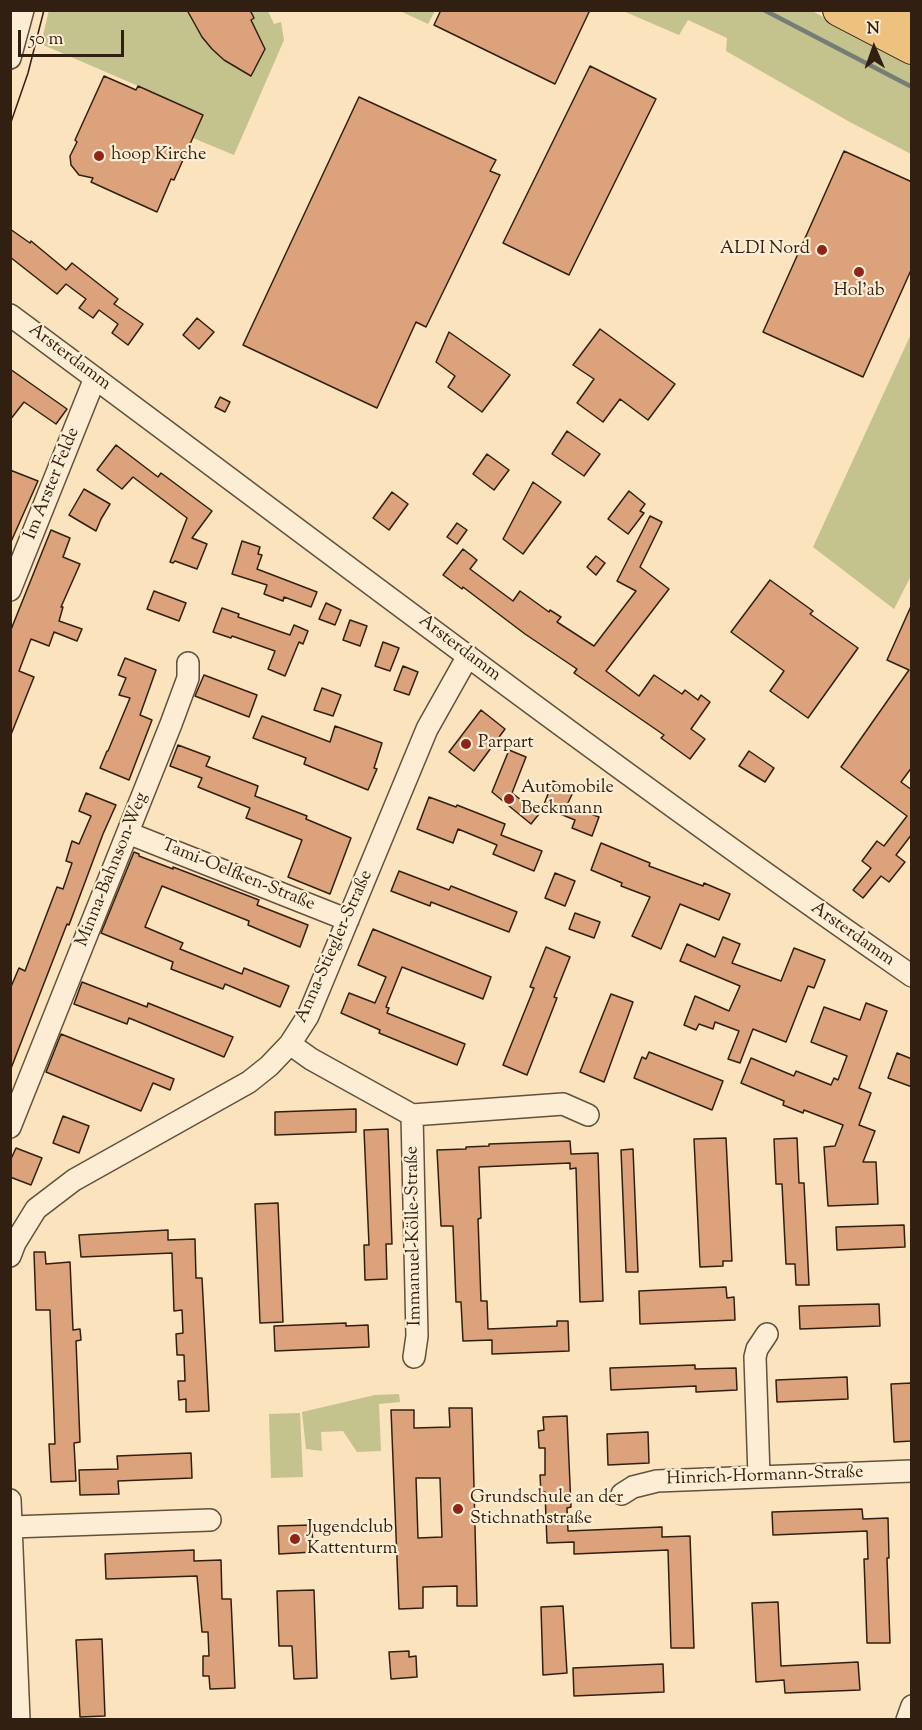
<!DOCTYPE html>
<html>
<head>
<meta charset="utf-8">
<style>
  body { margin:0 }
  #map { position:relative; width:922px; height:1730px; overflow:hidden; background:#fae3bd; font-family:"Sorts Mill Goudy",serif }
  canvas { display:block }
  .frame { position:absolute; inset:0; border:12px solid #312011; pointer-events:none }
  .north { position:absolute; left:844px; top:18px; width:60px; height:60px; -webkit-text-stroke:4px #fcedd4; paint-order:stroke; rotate:358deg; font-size:16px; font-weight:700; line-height:24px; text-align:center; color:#312011 }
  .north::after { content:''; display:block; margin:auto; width:21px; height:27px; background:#312011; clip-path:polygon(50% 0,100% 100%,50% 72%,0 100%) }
  .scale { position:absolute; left:18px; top:30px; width:106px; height:27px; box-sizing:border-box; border:3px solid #312011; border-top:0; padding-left:8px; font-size:18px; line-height:21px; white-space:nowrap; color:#312011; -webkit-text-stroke:4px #fcedd4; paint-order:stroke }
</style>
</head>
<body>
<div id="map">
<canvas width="922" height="1730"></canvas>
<div class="frame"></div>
<div class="north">N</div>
<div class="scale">50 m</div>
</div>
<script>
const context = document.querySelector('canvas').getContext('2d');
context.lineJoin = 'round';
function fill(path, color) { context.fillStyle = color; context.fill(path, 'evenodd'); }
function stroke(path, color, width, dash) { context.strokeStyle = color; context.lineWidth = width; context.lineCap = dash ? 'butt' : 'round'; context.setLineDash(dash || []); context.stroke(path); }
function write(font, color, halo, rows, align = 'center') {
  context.font = font + ' "Sorts Mill Goudy",serif'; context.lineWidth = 4.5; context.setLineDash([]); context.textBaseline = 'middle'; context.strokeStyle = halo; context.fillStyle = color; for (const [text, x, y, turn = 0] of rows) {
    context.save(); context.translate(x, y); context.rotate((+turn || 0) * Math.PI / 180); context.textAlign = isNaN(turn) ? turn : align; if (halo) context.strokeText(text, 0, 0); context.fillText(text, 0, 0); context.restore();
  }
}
fill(new Path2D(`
  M49,10L268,11L274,24L281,22L284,40L234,155L193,138L203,114L41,44Z
  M400,11L435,10V11L428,24Z
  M623,11H812L911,63V154L848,121L726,51L727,38L688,20L679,35Z
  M911,334V576L894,609L813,547Z
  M399,1394L400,1402L379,1404L381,1451L357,1452L343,1431L321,1432L322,1451L306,1449L302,1412L375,1395Z
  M300,1413L303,1477L271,1478L269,1414Z`), '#c4c28d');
stroke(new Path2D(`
  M764,10L912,87`), '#747e76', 4.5);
const building = new Path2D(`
  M187,10H250L254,18L251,20L265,49L251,76L224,60L212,49L202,37Z
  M441,10H590L555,84L434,25Z
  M590,66L656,99L569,275L503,243Z
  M104,76L136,90L138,86L203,115L174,180L171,179L157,212L91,182L93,178L79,175L71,165L70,156L77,142L75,140Z
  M359,97L496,160L490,171L500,175L426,327L416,322L377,408L243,345Z
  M844,151L912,182V268L863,377L763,332Z
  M10,229L30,243L31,241L66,270L72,263L118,299L114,304L143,324L128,345L112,333L118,324L99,310L93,318L79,308L86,299L66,284L57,294L10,257Z
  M197,318L214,332L199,349L183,335Z
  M600,329L675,384L648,420L620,399L603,422L577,403L594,379L573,365Z
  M449,332L510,375L482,412L448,387L455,376L436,362Z
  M10,369L67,409L56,424L24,402L10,420Z
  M220,397L230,402L225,412L215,407Z
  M567,431L600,454L584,476L552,454Z
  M116,445L158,477L161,473L212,511L192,538L207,544L197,569L175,561L173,563L170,562L187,518L133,477L122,489L97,470Z
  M487,454L509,470L494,490L473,474Z
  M10,470L38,481L10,544Z
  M533,482L561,502L523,554L503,539Z
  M84,489L110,504L101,519L96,531L69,515Z
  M629,491L645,504L640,511L644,513L628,534L608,519Z
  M392,492L408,504L389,530L373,518Z
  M650,516L662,522L640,567L669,589L606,671L639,696L654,675L682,694L685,690L698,700L701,695L710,702L691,729L705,739L690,759L661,738L664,735L574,673L577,669L525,634L463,587L462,589L443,575L463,549L477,560L470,569L513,601L520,591L549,612L550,610L561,617L557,622L594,646L636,591L617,581Z
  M457,523L467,530L457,544L447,537Z
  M51,530L70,538L63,557L80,564L61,607H63L59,621L82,629L77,641L54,632L49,646L31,639L19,671L34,677L10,737V632Z
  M242,541L260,547L258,554L262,555L257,569L317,592L311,607L284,597L283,601L264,594L267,585L232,574Z
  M596,556L605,563L596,575L587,567Z
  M770,580L813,611L810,614L858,648L808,718L770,691L784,671L731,632Z
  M154,591L186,603L179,621L147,609Z
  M326,603L341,610L335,625L319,619Z
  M912,604V767L901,782L912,790V834L896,855L905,862L889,882L881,876L863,898L853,890L871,868L862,861L877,841L884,846L907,816L841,767L909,670L887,660Z
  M222,608L239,614L238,617L290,635L294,625L308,631L303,644L299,642L285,676L268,669L275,651L232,636L231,638L213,632Z
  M350,620L367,626L360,646L343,640Z
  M383,642L399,648L390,671L375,666Z
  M125,658L156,670L140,715L152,720L129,780L100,768L107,751H108L130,698L119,695L126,678L118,675Z
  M403,666L418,672L409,695L394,690Z
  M204,675L257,695L249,717L195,696Z
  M322,688L341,695L333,716L314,710Z
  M481,710L505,729L474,771L449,752Z
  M262,716L330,742L335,726L382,743L374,768L377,769L368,790L304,764L306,758L253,738Z
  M178,745L210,757L206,766L258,786L255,796L307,816L306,819L351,838L330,894L288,877L302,840L246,818L250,808L198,787L202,778L170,766Z
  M509,750L526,757L512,793L539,814L531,824L492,792Z
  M749,751L774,768L765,782L739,766Z
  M553,781L574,790L567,805L599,817L592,836L572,828L575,820L543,807Z
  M86,793L116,805L103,834L69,925L67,924L10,1071V989L19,968L25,971L57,887L63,889L72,863L66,861L72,841L79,844L91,816L79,811Z
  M429,797L456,807L457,805L505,824L501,835L542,851L534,871L493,854L497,845L458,829L453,843L417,829Z
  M601,843L650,863L649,866L703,886L704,883L730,894L719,920L680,904L661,949L632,936L650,897L621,886L622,883L591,870Z
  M134,852L139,854V856L173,869V867L259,900L257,905L308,925L300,947L248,925L249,921L162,886L145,927L183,943L180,949L242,974L244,968L289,986L280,1007L225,984L223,989L171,969L173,962L101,933Z
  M399,871L449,890L451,886L517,912L509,932L431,902L430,906L391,891Z
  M555,873L575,881L565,906L545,898Z
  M575,913L600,922L594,938L569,929Z
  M373,929L491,977L483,999L402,967L386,1007L389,1008L387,1013L465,1044L457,1065L379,1033L380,1030L341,1013L349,993L375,1003L386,977L358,965Z
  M723,937L740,944L732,963L781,981L794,948L825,960L814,988L808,986L786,1042L753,1029L740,1063L728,1059L739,1031L715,1022L713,1029L699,1024L696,1030L684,1025L695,996L729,1011L740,986L680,961L687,944L715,957Z
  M546,947L570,957L554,997L557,998L527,1075L503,1065L534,988L530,987Z
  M82,982L147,1007L148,1003L233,1037L224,1057L129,1018L127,1024L74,1004Z
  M611,994L633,1002L604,1082L580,1072Z
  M866,1003L887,1011L859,1088L871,1093L859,1125L875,1131L863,1162H876L878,1204L828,1206L824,1147L835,1146L843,1125L804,1110L803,1113L783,1105L784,1101L741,1083L751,1058L794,1076L796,1071L831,1085L834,1078L838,1080L847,1056L811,1042L824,1007L860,1020Z
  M61,1034L174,1079L170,1090L153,1083L141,1111L46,1072Z
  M649,1052L723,1081L712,1110L634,1078L642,1057L646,1059Z
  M897,1053L912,1059V1087L888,1078Z
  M356,1109V1132L275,1135V1112Z
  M63,1116L89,1126L79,1153L53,1143Z
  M388,1129L392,1244H386L387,1279L365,1280L364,1245H369L364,1130Z
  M726,1138L732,1261H723V1266L700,1267L694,1139Z
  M797,1138L799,1183H804L809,1285H796L795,1264H786L782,1184H776L774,1139Z
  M570,1141L571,1154L598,1153L603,1301L580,1302L576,1168L570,1169V1163L479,1167L481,1218L478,1219L481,1301H487L488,1329L557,1326V1321H568L569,1351L492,1354V1340L463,1341L461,1302H456L453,1226H441L437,1150L466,1149V1147L489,1146V1144Z
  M16,1148L42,1158L31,1185L10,1177V1161Z
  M633,1149L638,1272H626L621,1150Z
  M278,1203L283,1322L260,1323L255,1204Z
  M904,1225L905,1247L837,1250L836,1227Z
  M168,1230V1240L195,1239L196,1278H202L209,1411L186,1412V1399L179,1400L178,1381H185L184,1355H177L176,1334L183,1333L182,1310L174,1311L172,1253L81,1257L79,1235Z
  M34,1252H45L46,1264L70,1262L73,1330L80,1329L81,1340L76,1341L80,1442L74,1443L76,1481L51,1482L49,1444H55L50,1310H36Z
  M726,1287L727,1298L734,1297L735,1320L640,1324L639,1291Z
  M879,1304L880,1326L800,1329L799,1306Z
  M346,1323V1326L368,1325L369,1347L275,1351L274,1326Z
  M695,1365V1369L736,1368L737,1390L696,1392V1386L611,1390L610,1368Z
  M847,1377L848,1399L777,1402L776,1380Z
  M912,1383V1441L894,1442L891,1384Z
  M449,1408H472L477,1606H457V1586L423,1587V1608L399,1609L391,1410H414V1428L450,1427ZM416,1478H440L442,1537L418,1538Z
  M567,1416L571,1507L567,1508L568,1531L662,1527V1537L690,1536L694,1648H671L668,1550L574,1554V1542L547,1543L545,1492L541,1493L540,1475H545V1448H539L538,1431L544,1430L543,1417Z
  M648,1432L649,1463L608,1465L607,1434Z
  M191,1453L192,1478L118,1481L119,1494L80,1495L79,1470L118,1469L117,1456Z
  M862,1509L863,1519L888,1518L889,1558H887L890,1643H867L864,1559H868L867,1531L773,1535L772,1512Z
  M312,1525L313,1552L279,1554L278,1526Z
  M194,1550V1561L221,1560L222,1599H231L235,1688L210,1689L209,1676H203V1656H209L208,1632H202L197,1576L106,1579L105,1554Z
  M314,1590L317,1678L294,1679L292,1646H279L277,1591Z
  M778,1602L781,1666L858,1662L860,1690L785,1693L784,1680L756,1682L752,1603Z
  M563,1606L567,1673L543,1675L541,1607Z
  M102,1639L105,1716L80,1717L76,1640Z
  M409,1651V1657L416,1656L417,1677L391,1679L389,1652Z
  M663,1664L664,1692L574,1696L573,1668Z`);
fill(building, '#dca27b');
stroke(building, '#312011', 1.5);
const minor = new Path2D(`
  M10,58L23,10
  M10,315C310,537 605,764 912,976
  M10,590L95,378
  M128,833L348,920
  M290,1044L311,1059L412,1115L563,1104L588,1115
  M412,1115L417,1336L414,1357
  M10,1127L171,724L188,678V663
  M10,1256L15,1243L36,1209L74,1180L249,1082L269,1066L290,1044L308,1016L427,729L468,656
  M759,1476L755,1357L757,1349L767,1334
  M622,1494L633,1487L657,1481L912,1471
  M10,1500L19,1720
  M12,1527L210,1520
  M907,1720L912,1706`);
const highway = new Path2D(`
  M839,10L912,48
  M893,10L912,20`);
stroke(minor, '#63513c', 24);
stroke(highway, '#312011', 34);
stroke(minor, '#fcedd4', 21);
stroke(highway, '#edc27e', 32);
stroke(new Path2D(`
  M10,125L28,73L44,10`), '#312011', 1.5);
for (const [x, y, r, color] of [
  [99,156,6,"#8f2418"],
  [822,250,6,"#8f2418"],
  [859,272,6,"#8f2418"],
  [466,744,6,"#8f2418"],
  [509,799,6,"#8f2418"],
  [458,1509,6,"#8f2418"],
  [295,1539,6,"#8f2418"]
]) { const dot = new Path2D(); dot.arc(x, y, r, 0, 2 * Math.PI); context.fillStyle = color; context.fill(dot); stroke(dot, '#fcedd4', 2); }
write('18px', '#312011', '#fcedd4', [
  ["hoop Kirche",111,156],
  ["ALDI Nord",810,250,"right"],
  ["Hol'ab",859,292,"center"],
  ["Parpart",478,744],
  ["Automobile",521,789],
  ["Beckmann",521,810],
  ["Grundschule an der",470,1499],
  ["Stichnathstraße",470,1520],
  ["Jugendclub",307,1529],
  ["Kattenturm",307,1550]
], 'left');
write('18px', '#312011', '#fcedd4', [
  ["Arsterdamm",69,358,37],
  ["Im Arster Felde",53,484,-68],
  ["Arsterdamm",459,649,37],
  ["Minna-Bahnson-Weg",113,870,-68],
  ["Tami-Oelfken-Straße",238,876,22],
  ["Arsterdamm",852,935,35],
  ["Anna-Stiegler-Straße",335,947,-66],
  ["Immanuel-Kölle-Straße",415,1236,-91],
  ["Hinrich-Hormann-Straße",765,1477,-2]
]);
</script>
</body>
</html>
